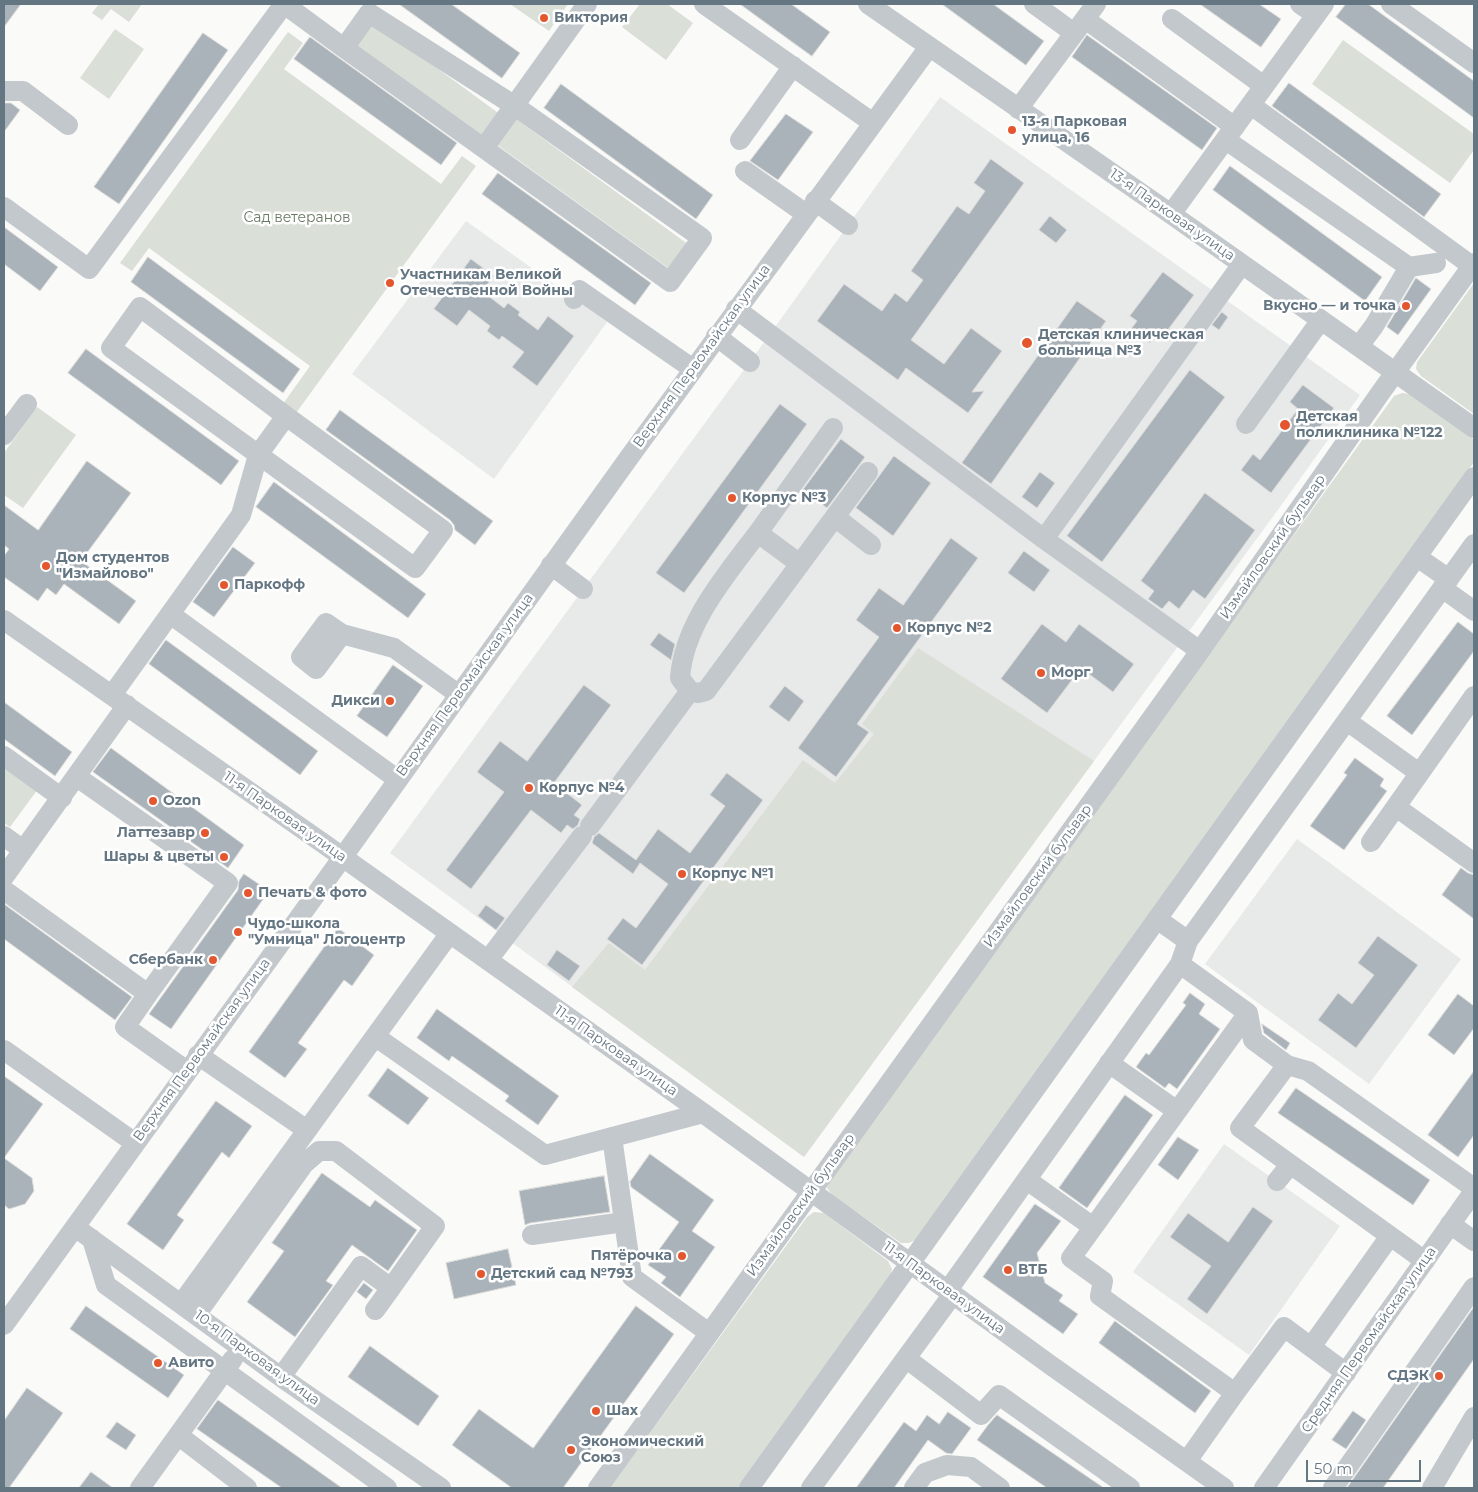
<!DOCTYPE html>
<html>
<head>
<meta charset="utf-8">
<style>
  body { margin:0 }
  #map { position:relative; width:1478px; height:1492px; overflow:hidden; background:#fafaf8; font-family:Montserrat,sans-serif }
  canvas { display:block }
  .frame { position:absolute; inset:0; border:5px solid #657683; pointer-events:none }
  .scale { position:absolute; left:1306px; top:1460px; width:115px; height:22px; box-sizing:border-box; border:2px solid #657683; border-top:0; padding-left:6px; font-size:15px; line-height:18px; white-space:nowrap; color:#657683; -webkit-text-stroke:4px #fff; paint-order:stroke }
</style>
</head>
<body>
<div id="map">
<canvas width="1478" height="1492"></canvas>
<div class="frame"></div>
<div class="scale">50 m</div>
</div>
<script>
const context = document.querySelector('canvas').getContext('2d');
context.lineJoin = 'round';
function fill(path, color) { context.fillStyle = color; context.fill(path, 'evenodd'); }
function stroke(path, color, width, dash) { context.strokeStyle = color; context.lineWidth = width; context.lineCap = dash ? 'butt' : 'round'; context.setLineDash(dash || []); context.stroke(path); }
function write(font, color, halo, rows, align = 'center') {
  context.font = font + ' Montserrat,sans-serif'; context.lineWidth = 5; context.setLineDash([]); context.textBaseline = 'middle'; context.strokeStyle = halo; context.fillStyle = color; for (const [text, x, y, turn = 0] of rows) {
    context.save(); context.translate(x, y); context.rotate((+turn || 0) * Math.PI / 180); context.textAlign = isNaN(turn) ? turn : align; if (halo) context.strokeText(text, 0, 0); context.fillText(text, 0, 0); context.restore();
  }
}
fill(new Path2D(`
  M940,97L1360,395L1280,507L804,1157L390,853L765,341Z
  M466,221L607,322L494,479L352,374Z
  M1297,839L1461,959L1369,1084L1205,964Z
  M1224,1144L1340,1226L1249,1355L1133,1272Z`), '#e8e9e9');
fill(new Path2D(`
  M99,4H142L129,22L111,9L102,20L92,13Z
  M510,4H568L549,31Z
  M640,4H667L693,23L666,60L622,27Z
  M370,19L501,115L482,141L350,47Z
  M115,29L144,49L109,99L80,78Z
  M288,32L303,43L284,69L441,184L462,156L476,166L296,413L283,404L310,366L149,248L132,271L120,263Z
  M1343,40L1474,134V150L1450,183L1312,84Z
  M512,116L689,245L671,270L493,142Z
  M1474,283V414L1421,376L1416,369L1417,362Z
  M1402,393L1411,394L1474,440V462L917,1239L909,1243H901L832,1195L827,1188L830,1179L1394,396Z
  M37,407L76,435L23,508L4,495V453Z
  M918,648L1094,761L804,1157L572,987L609,943L645,970L803,760L835,783L874,734L862,724Z
  M4,765L38,789L10,827L4,823Z
  M814,1212L824,1213L888,1261L892,1269L889,1279L738,1488H610L807,1217Z`), '#dadfd7');
const building = new Path2D(`
  M4,4H21L4,27Z
  M399,4H451L520,53L502,78Z
  M740,4H791L830,32L812,56Z
  M942,4H993L1044,41L1026,65Z
  M1200,4H1259L1281,19L1261,47Z
  M1346,4H1368L1474,81V118L1336,17Z
  M203,33L228,50L119,204L94,187Z
  M1087,35L1217,128L1202,150L1072,57Z
  M310,37L457,143L441,165L294,59Z
  M1289,83L1441,194L1424,217L1272,106Z
  M561,84L713,195L696,219L544,108Z
  M4,103H11L20,110L4,132Z
  M786,114L813,132L778,180L750,161Z
  M991,159L1024,183L911,340L944,364L971,328L1002,351L972,392L984,391L968,413L906,368L898,380L817,321L844,284L882,311L895,293L907,302L923,280L911,271L957,206L969,214L985,191L974,183Z
  M1230,166L1382,277L1365,301L1213,190Z
  M498,173L651,283L635,305L482,194Z
  M1050,216L1067,230L1056,243L1039,230Z
  M4,227L58,267L40,291L4,264Z
  M148,257L300,369L283,393L131,282Z
  M471,259L494,276L482,291L504,308L508,303L520,312L518,315L538,330L548,316L574,336L537,386L512,367L524,352L502,336L499,340L487,331L490,326L469,310L457,326L434,309Z
  M1163,272L1194,295L1161,339L1156,335L1150,343L1131,329L1137,321L1130,316Z
  M1416,278L1431,289L1398,335L1387,327Z
  M1077,301L1106,321L991,484L962,463Z
  M1222,312L1228,317L1219,330L1212,325Z
  M86,349L239,461L221,485L68,373Z
  M1190,370L1225,397L1102,562L1067,536Z
  M1303,385L1334,408L1271,493L1241,470L1253,454L1260,460L1298,409L1290,402Z
  M780,404L807,424L684,593L656,573Z
  M340,410L493,521L475,545L455,530L454,525L450,520L326,430Z
  M841,439L865,457L827,508L803,490Z
  M894,456L931,483L893,536L856,508Z
  M87,461L131,493L81,561L136,601L119,624L64,584L56,595L47,588L38,601L4,577V556L9,549L4,545V505L38,530Z
  M1040,472L1055,483L1037,508L1022,497Z
  M274,482L426,594L408,618L256,507Z
  M1205,493L1255,530L1205,599L1193,590L1179,609L1169,601L1162,609L1148,599L1154,591L1141,581Z
  M951,538L978,558L857,724L869,732L836,777L798,748L879,637L856,620L879,588L903,605Z
  M233,547L255,563L214,617L193,602Z
  M1024,551L1050,570L1034,592L1008,573Z
  M1458,622L1474,634V651L1412,735L1387,716Z
  M1042,624L1066,642L1079,624L1134,664L1113,692L1081,668L1047,713L1001,679Z
  M659,633L675,644L671,660L650,645Z
  M166,640L318,751L300,775L149,664Z
  M393,665L423,686L387,737L357,716Z
  M584,685L611,705L554,783L582,805L574,815L580,819L578,825L573,829L567,825L561,833L531,810L471,889L446,870L504,792L477,772L500,741L527,761Z
  M785,686L804,701L789,722L769,707Z
  M4,702L72,752L55,776L4,739Z
  M111,748L244,845L228,868L93,772Z
  M1355,758L1384,779L1380,786L1387,791L1344,850L1310,826L1347,775L1344,773Z
  M727,773L763,800L642,965L607,939L623,918L636,928L668,884L640,863L633,874L592,843L594,837L599,833L636,860L658,829L690,853L725,806L710,795Z
  M1461,868L1468,873L1474,875V919L1442,895Z
  M244,874L269,891L171,1029L149,1014L238,890L239,881Z
  M4,904L132,997L115,1020L4,939Z
  M486,905L505,918L496,930L478,916Z
  M338,928L374,955L352,986L344,980L298,1043L307,1049L285,1078L249,1052Z
  M1378,936L1418,965L1356,1048L1318,1020L1338,993L1352,1004L1374,975L1358,963Z
  M557,950L580,966L569,981L547,965Z
  M1190,993L1205,1004L1199,1014L1220,1029L1177,1089L1169,1083L1165,1088L1136,1067L1146,1053L1149,1055L1186,1005L1183,1003Z
  M1458,994L1474,1006V1028L1454,1055L1428,1035Z
  M437,1009L559,1096L538,1125L505,1101L509,1096L452,1056L449,1061L417,1038Z
  M1262,1024L1290,1043L1286,1050L1264,1033Z
  M388,1068L429,1098L408,1125L368,1096Z
  M1474,1071V1135L1458,1157L1428,1135Z
  M4,1076L43,1104L4,1158Z
  M1296,1088L1430,1180L1413,1205L1278,1113Z
  M1125,1095L1153,1115L1087,1208L1059,1188Z
  M216,1101L252,1126L229,1158L222,1152L177,1215L184,1220L163,1250L127,1224Z
  M1178,1137L1199,1150L1178,1180L1158,1165Z
  M650,1154L714,1200L692,1231L715,1247L680,1297L661,1283L666,1277L648,1265L679,1222L631,1187L630,1182Z
  M4,1158L32,1178L34,1191L25,1204L9,1209L4,1205Z
  M322,1173L370,1207L375,1200L417,1230L388,1271L352,1245L326,1281L333,1285L295,1337L247,1302L284,1251L272,1243Z
  M604,1176L610,1212L530,1223L525,1225L519,1191Z
  M1035,1204L1061,1221L1037,1253L1045,1283L1063,1295L1059,1301L1078,1314L1063,1334L983,1277Z
  M1253,1207L1273,1221L1207,1314L1187,1299L1211,1266L1170,1237L1188,1213L1228,1242Z
  M508,1249L516,1285L454,1299L446,1263Z
  M364,1283L373,1290L366,1299L357,1292Z
  M86,1306L184,1375L168,1398L70,1329Z
  M636,1306L674,1334L563,1488H512L452,1445L479,1409L533,1448Z
  M1474,1307V1359L1383,1488H1347Z
  M1115,1321L1211,1391L1195,1413L1099,1343Z
  M370,1346L439,1396L418,1426L348,1377Z
  M27,1388L63,1413L9,1488H4V1421Z
  M218,1400L342,1488H282L197,1429Z
  M1353,1411L1366,1420L1346,1449L1332,1440Z
  M948,1412L971,1428L952,1454L946,1453L928,1440L894,1488H856L904,1422L916,1431L927,1415L939,1424Z
  M997,1415L1104,1488H1047L977,1440L988,1425Z
  M117,1422L136,1435L126,1450L106,1437Z
  M91,1472L113,1488H79Z`);
fill(building, '#aab3b9');
stroke(building, '#dcdcda', 1);
stroke(new Path2D(`
  M284,4L344,48L369,13L515,106L702,238L670,282L344,48
  M704,4L873,123
  M868,4L1171,214L1474,428
  M1034,4L1074,33
  M1300,4L1316,15
  M1391,4L1474,63
  M1085,19L1235,127
  M1172,19L1264,86
  M4,91H23L68,125
  M1251,105L1472,266
  M1018,109L1096,4
  M740,140L793,66
  M1226,140L1409,267L1374,326L1359,346
  M484,148L587,4
  M745,171L806,214
  M815,201L848,225
  M4,207L89,269L284,4
  M1171,214L1324,4
  M1409,267L1436,263
  M574,299L579,290L693,369
  M736,309L1044,539L1242,264
  M716,336L750,362
  M1246,424L1321,320
  M833,428C809,462 784,496 760,530C728,573 684,622 680,678L690,691L698,693L706,691L868,472
  M4,435L27,404
  M835,517L871,545
  M758,533L800,564
  M1044,539L1200,651
  M1417,557L1449,579
  M551,565L583,589
  M1442,588L1474,611
  M170,614L397,779
  M4,620L327,846L703,1113L1049,1364L1224,1488
  M342,634L316,669L301,657L326,623L342,634L394,648L458,694
  M112,695L241,515L258,455L286,416L140,307L111,348L415,568L443,530L286,416
  M1347,721L1419,773
  M4,756L62,798
  M1396,807L1474,863
  M590,826L690,691
  M4,836L23,850
  M1371,842L1474,696
  M4,877L127,705
  M4,890L148,994L228,883L77,777
  M1157,919L1188,941
  M488,960L582,836
  M1180,964L1248,1013L1253,1040L1287,1065
  M148,994L125,1027L187,1071
  M1248,1013L1071,1258L1103,1281L1100,1296L1235,1393L1284,1327L1346,1373
  M376,1037L545,1155L703,1113
  M4,1050L135,1143
  M198,1055L307,1130
  M1109,1063L1177,1111
  M612,1137L632,1277L709,1333
  M1027,1180L1093,1227
  M1277,1181L1290,1165
  M1450,1224L1474,1241
  M75,1227L281,1377L441,1488
  M532,1235L624,1222
  M92,1239L106,1285L387,1488
  M1425,1261L1240,1128L1287,1065L1308,1071L1474,1188
  M948,1290L1180,964L1188,941L1474,544
  M181,1304L450,933
  M375,1310L391,1288
  M196,1315L304,1164L319,1151H336L435,1226L391,1288L361,1266L281,1377
  M4,1325L327,879L628,459L929,47
  M1311,1347L1390,1236
  M907,1359L981,1415L999,1395L1130,1488
  M178,1435L247,1488
  M1187,1461L1235,1393
  M140,1488L233,1359
  M598,1488L1200,651L1381,392L1474,263
  M749,1488L1474,477
  M811,1488L953,1294
  M914,1488L925,1473L947,1465L971,1467L1000,1488
  M1264,1488L1474,1191
  M1333,1488L1474,1287
  M1432,1488L1474,1417`), '#c3c8cc', 20);
for (const [x, y, r, color] of [
  [544,18,5,"#e4572e"],
  [1012,130,5,"#e4572e"],
  [390,283,5,"#e4572e"],
  [1406,306,5,"#e4572e"],
  [1027,343,6,"#e4572e"],
  [1285,425,6,"#e4572e"],
  [732,498,5,"#e4572e"],
  [46,566,5,"#e4572e"],
  [224,585,5,"#e4572e"],
  [897,628,5,"#e4572e"],
  [1041,673,5,"#e4572e"],
  [390,701,5,"#e4572e"],
  [529,788,5,"#e4572e"],
  [153,801,5,"#e4572e"],
  [205,833,5,"#e4572e"],
  [224,857,5,"#e4572e"],
  [682,874,5,"#e4572e"],
  [248,893,5,"#e4572e"],
  [238,932,5,"#e4572e"],
  [213,960,5,"#e4572e"],
  [682,1256,5,"#e4572e"],
  [1008,1270,5,"#e4572e"],
  [481,1274,5,"#e4572e"],
  [158,1363,5,"#e4572e"],
  [1439,1376,5,"#e4572e"],
  [596,1411,5,"#e4572e"],
  [571,1450,5,"#e4572e"]
]) { const dot = new Path2D(); dot.arc(x, y, r, 0, 2 * Math.PI); context.fillStyle = color; context.fill(dot); stroke(dot, '#fff', 2); }
write('bold 14px', '#657683', '#fff', [
  ["Виктория",554,18],
  ["13-я Парковая",1022,122],
  ["улица, 16",1022,138],
  ["Участникам Великой",400,275],
  ["Отечественной Войны",400,291],
  ["Вкусно — и точка",1396,306,"right"],
  ["Детская клиническая",1038,335],
  ["больница №3",1038,351],
  ["Детская",1296,417],
  ["поликлиника №122",1296,433],
  ["Корпус №3",742,498],
  ["Дом студентов",56,558],
  ["\"Измайлово\"",56,574],
  ["Паркофф",234,585],
  ["Корпус №2",907,628],
  ["Морг",1051,673],
  ["Дикси",380,701,"right"],
  ["Корпус №4",539,788],
  ["Ozon",163,801],
  ["Латтезавр",195,833,"right"],
  ["Шары & цветы",214,857,"right"],
  ["Корпус №1",692,874],
  ["Печать & фото",258,893],
  ["Чудо-школа",248,924],
  ["\"Умница\" Логоцентр",248,940],
  ["Сбербанк",203,960,"right"],
  ["Пятёрочка",672,1256,"right"],
  ["ВТБ",1018,1270],
  ["Детский сад №793",491,1274],
  ["Авито",168,1363],
  ["СДЭК",1429,1376,"right"],
  ["Шах",606,1411],
  ["Экономический",581,1442],
  ["Союз",581,1458]
], 'left');
write('14px', '#657683', '#fff', [
  ["13-я Парковая улица",1172,215,35],
  ["Верхняя Первомайская улица",702,356,-54],
  ["Измайловский бульвар",1273,547,-55],
  ["Верхняя Первомайская улица",465,685,-54],
  ["11-я Парковая улица",285,817,35],
  ["Измайловский бульвар",1038,876,-54],
  ["Верхняя Первомайская улица",202,1050,-54],
  ["11-я Парковая улица",616,1051,35],
  ["Измайловский бульвар",801,1205,-54],
  ["11-я Парковая улица",944,1288,36],
  ["Средняя Первомайская улица",1369,1340,-55],
  ["10-я Парковая улица",257,1358,36]
]);
write('14px', '#687a64', '#fff', [
  ["Сад ветеранов",297,218]
]);
</script>
</body>
</html>
